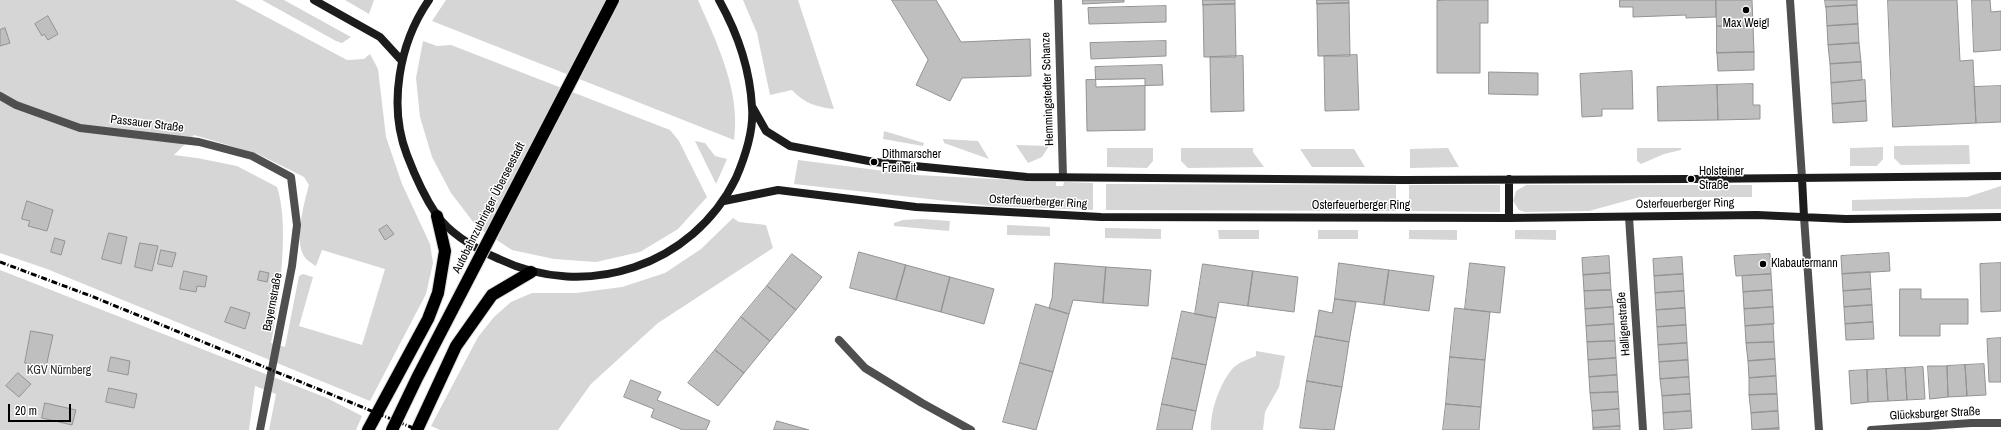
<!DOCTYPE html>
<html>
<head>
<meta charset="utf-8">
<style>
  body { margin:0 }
  #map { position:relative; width:2001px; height:430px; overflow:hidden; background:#fff; font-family:"Archivo Narrow",sans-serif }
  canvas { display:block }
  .scale { position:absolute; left:8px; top:404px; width:63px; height:18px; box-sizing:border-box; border:2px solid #000; border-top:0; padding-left:5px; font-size:12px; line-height:14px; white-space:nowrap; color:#000; -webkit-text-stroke:3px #fff; paint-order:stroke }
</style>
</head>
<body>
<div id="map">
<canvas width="2001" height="430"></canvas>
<div class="scale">20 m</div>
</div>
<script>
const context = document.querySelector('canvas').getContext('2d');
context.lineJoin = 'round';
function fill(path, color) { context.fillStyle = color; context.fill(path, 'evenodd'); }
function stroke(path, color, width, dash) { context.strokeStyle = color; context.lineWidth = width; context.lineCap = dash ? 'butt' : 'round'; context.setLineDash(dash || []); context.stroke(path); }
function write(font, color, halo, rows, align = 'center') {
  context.font = font + ' "Archivo Narrow",sans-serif'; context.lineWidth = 3; context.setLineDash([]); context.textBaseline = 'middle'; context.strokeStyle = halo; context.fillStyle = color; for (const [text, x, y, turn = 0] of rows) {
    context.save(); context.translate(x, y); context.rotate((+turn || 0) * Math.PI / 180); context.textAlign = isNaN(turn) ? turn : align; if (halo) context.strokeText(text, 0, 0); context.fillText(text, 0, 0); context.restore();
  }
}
fill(new Path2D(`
  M0,0H235L347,60L364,59L370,54L378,69L386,137L402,184L430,244L433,263L426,294L370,401L47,269L0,253ZM194,135L258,154L304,177L309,185C304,203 294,240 304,256C306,260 313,264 316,266L322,250L385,269L362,345L299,326L313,277L303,274L299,276L285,347L271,343C279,302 290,225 277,187L237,166L197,158L174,155Z
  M262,0H284L351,37L342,43L336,41Z
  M345,0H374L369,14Z
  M446,0H698C717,43 741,92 734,140L432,21Z
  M743,0H798L834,109C816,107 804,103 792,90L770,95L757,33Z
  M423,41L437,46L451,45L670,130L679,141L707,197L678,229L640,252L596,262L554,259L512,250L477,227L451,193L432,157L420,117L416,78Z
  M884,131L924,143L923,146L883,139Z
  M943,139L978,141L989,159L944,143Z
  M695,141L705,143L715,156L727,159L716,184Z
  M1016,145L1049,146L1042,157L1028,163Z
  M1969,145L1970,164L1901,165L1894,158V146Z
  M1883,147V159L1877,166H1850V148Z
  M1107,148H1153V161L1147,168L1107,167Z
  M1181,148H1253V152L1264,167L1188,168L1181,161Z
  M1448,148L1459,167L1410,168V149Z
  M1637,148H1681V150L1664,154L1641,164L1637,161Z
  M1300,149H1354L1365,167H1312Z
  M798,160L916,175L1056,182V186H1063L1064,182L1093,183V210L992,206L794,184Z
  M1106,184L1396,185V211L1106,210Z
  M1409,185H1500V212L1409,211Z
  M1526,185H1752V197H1640L1589,211L1525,212L1519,210L1513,201L1516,191Z
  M2001,186V209L1852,211V200L1967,197Z
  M733,218L739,222L766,225L773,248L658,323L591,384L558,430H440L431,426L478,337L494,317L511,302L532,293H576L622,287L665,273L701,249Z
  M922,219L950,221L949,231L894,226V223L903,220Z
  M1007,225L1050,227V236L1007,235Z
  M1105,228L1161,229V239L1105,238Z
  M1218,230H1259V239H1219Z
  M1318,230H1358V239H1318Z
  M1409,230H1457V240L1409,239Z
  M1515,230H1556V240L1515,239Z
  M0,270L327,398L362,416L356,430H269L276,394L255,386L249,430H0Z
  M1256,351L1285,356L1279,387L1265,412L1263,430H1211C1210,411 1220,383 1233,368C1239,362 1249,359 1256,356Z`), '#d6d6d6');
const building = new Path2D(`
  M892,0H936L961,42L1030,39L1031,76L962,78L950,101L916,85L928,60Z
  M1083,0H1124V2L1083,4Z
  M1203,0H1235V4L1203,5Z
  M1317,0H1349V3L1317,4Z
  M1446,0H1488V23H1480V73H1437V1Z
  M1620,0H1716V17L1686,18V15L1633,17V7H1620Z
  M1716,0H1752L1753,26H1717Z
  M1825,0H1857V5L1826,7Z
  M1888,0H1957L1960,61L1973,60L1976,123L1893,127Z
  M1972,0H1990L1991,12L2001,11V50L1974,52Z
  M1349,3L1350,56H1318L1317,4Z
  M1235,4L1236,57H1204L1203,5Z
  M1857,5L1858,24L1827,26L1826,7Z
  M1166,6V22L1089,24L1088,8Z
  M48,16L58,34L48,40L44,34L42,36L35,24Z
  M1858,24L1859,43L1828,45L1827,26Z
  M1717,26H1753L1754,52L1717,53Z
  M5,28L10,43L0,46V30Z
  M1166,41V56L1091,59L1090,43Z
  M1859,43L1861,62L1830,64L1828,45Z
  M1754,52V70L1718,71L1717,53Z
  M1357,55L1359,110L1325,111L1324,56Z
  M1243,56L1244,111L1211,112L1210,57Z
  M1861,62L1862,80L1831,83L1830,64Z
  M1162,65L1163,85L1096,87L1095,67Z
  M1632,71L1633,109H1602V116L1582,117L1580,74Z
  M1489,72L1538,73V95L1489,94Z
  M1145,79V130L1087,131L1086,80Z
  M1865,80L1866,101L1832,104L1831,83Z
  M1753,84V105H1760V119L1718,120L1717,85Z
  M1717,85L1718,120L1658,121L1657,87Z
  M2001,86V122L1976,123L1974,87Z
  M1866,101L1867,121L1833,123L1832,104Z
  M27,201L53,210L47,231L28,226L30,221L22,219Z
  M387,225L394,234L385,240L379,230Z
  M109,233L127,237L121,264L102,259Z
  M55,238L65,241L61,255L51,252Z
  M140,243L158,246L152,271L135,267Z
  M161,250L176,253L172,267L158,264Z
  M859,252L906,265L896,300L850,288Z
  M1889,253L1890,271L1842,274L1841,256Z
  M792,254L822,277L796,310L767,286Z
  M1770,254L1771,274L1736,276L1734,256Z
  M1609,256L1610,273L1583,275L1582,258Z
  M1682,257L1683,274L1654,276L1653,259Z
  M1055,263L1106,267L1103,303L1073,300L1069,314L1049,308L1052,298Z
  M1339,263L1389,270L1384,305L1335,299Z
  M1470,263L1505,267L1500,313L1465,309Z
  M2001,263V311L1981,312L1980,264Z
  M1203,264L1253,271L1248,306L1219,302L1216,318L1195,314Z
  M906,265L950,277L941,312L896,300Z
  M1106,267L1151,270L1148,306L1103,303Z
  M1389,270L1434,276L1429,311L1384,305Z
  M184,271L207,276L205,287L197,286L196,292L180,289Z
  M260,271L269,273L267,282L258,280Z
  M1253,271L1298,277L1294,312L1248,306Z
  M1870,272L1871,289L1843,291L1842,274Z
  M1610,273L1611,290L1584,291L1583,275Z
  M1683,274L1684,291L1655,293L1654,276Z
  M1771,274L1772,290L1743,292L1742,276Z
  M950,277L994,289L984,324L941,312Z
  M767,286L796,310L770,341L741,317Z
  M1871,289L1872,305L1844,307L1843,291Z
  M1900,289H1921V299H1968V324H1940V336H1900Z
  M1611,290L1613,307L1585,309L1584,291Z
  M1772,290L1773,307L1744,309L1743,292Z
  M1684,291L1685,308L1656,310L1655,293Z
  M1335,299L1356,302L1349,342L1315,336L1319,310L1332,313Z
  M1036,304L1069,314L1053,372L1020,363Z
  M1872,305L1873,322L1845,324L1844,307Z
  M231,307L250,313L245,329L225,322Z
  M1613,307L1614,324L1586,326L1585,309Z
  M1773,307L1774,324L1745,326L1744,309Z
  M1455,308L1490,312L1485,360L1450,357Z
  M1685,308L1686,325L1657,327L1656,310Z
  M1182,311L1216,318L1206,365L1172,358Z
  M741,317L770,341L744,373L715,350Z
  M1873,322L1874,339L1846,340L1845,324Z
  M1614,324L1615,341L1587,342L1586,326Z
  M1773,324L1774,342L1746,343L1745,326Z
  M1686,325L1687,343L1658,345L1657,327Z
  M31,331L53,335L46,367L25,363Z
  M1315,336L1349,342L1342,387L1307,381Z
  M2001,338V382H1989L1987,339Z
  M1615,341L1616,358L1588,360L1587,342Z
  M1774,342L1775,359L1748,361L1746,343Z
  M1687,343L1688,360L1659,362L1658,345Z
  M715,350L744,373L718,406L688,383Z
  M111,357L130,361L128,375L108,371Z
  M1450,357L1485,360L1481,407L1446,404Z
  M1172,358L1206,365L1196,411L1162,404Z
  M1616,358L1617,375L1589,377L1588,360Z
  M1775,359L1776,376L1749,378L1748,361Z
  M1688,360L1689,377L1660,379L1659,362Z
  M1020,363L1053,372L1036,430L1003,422Z
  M1984,364L1986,395L1967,396L1965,365Z
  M1965,365L1967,396L1948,397L1947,366Z
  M1928,366H1947L1948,397L1930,399Z
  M1923,367L1925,399L1907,400L1905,368Z
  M1905,368L1907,400L1888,401L1886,369Z
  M1886,369L1888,401L1868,402L1867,370Z
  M1867,370L1868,402L1851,404L1849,371Z
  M18,373L31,384L19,397L6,386Z
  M1617,375L1618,392L1590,393L1589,377Z
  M1776,376L1777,394L1749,395V378Z
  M1689,377L1690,394L1662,396L1660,379Z
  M631,380L661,392L657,400L710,421L706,430H683L651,417L654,409L624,397Z
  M1307,381L1342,387L1334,430L1300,428Z
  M109,388L137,394L134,408L106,402Z
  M1618,392L1619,409L1592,411L1590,393Z
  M1690,394L1691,411L1663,413L1662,396Z
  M1777,394L1778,411L1751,413L1749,395Z
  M45,403L76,410L72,425L42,418Z
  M1162,404L1196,411L1192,430H1157Z
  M1446,404L1481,407L1479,430H1443Z
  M1619,409L1620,426L1593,428L1592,411Z
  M1691,411L1692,428L1664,430L1663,413Z
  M1778,411L1779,428L1752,430L1751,413Z
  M777,421L809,430H774Z
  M1620,426V430H1593V428Z
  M1779,428V430H1752Z`);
fill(building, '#bfbfbf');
stroke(building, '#939393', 1);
const highway = new Path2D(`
  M368,430L428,319L438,293L445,251L437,216
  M417,430L456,346L492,295L531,272`);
stroke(highway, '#dbdbdb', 14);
stroke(new Path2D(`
  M1058,0L1063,177
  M1790,0L1802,178
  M0,96L16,105L80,128L199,142L252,156L291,177L297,225L292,266L260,430
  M1629,217L1643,430
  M1804,217L1819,430
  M839,340L865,368L922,403L971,430
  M1871,430L1971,423H2001`), '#4f4f4f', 8);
stroke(new Path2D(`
  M314,0L380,37L402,61
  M429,0C399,43 388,106 407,155C415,176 424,196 436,214C451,235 476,249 499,259C586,301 693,266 736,178C745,157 754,130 752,107C750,70 737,32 719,0
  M753,108L766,131L790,146L874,162L1027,177L1402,180L1691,179L2001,176
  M1802,178L1804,217
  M1509,179V218
  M724,201L778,190L916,207L1101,217L1509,218L1757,215L1846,219L2001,217`), '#1c1c1c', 8);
stroke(highway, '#000', 12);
stroke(new Path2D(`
  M0,262L91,296L418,430`), '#000', 3, [6, 2, 1, 2]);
const highwayBridge = new Path2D(`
  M392,430L417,378L613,0`);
stroke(highwayBridge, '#dbdbdb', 14, []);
stroke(highwayBridge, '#000', 12);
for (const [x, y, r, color] of [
  [1746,10,4,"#000"],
  [874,162,4,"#000"],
  [1691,179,4,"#000"],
  [1763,264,4,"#000"]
]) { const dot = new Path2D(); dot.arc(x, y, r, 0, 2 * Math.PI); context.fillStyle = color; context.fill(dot); stroke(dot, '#fff', 1.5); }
write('12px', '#000', '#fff', [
  ["Max Weigl",1746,24,"center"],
  ["Dithmarscher",882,155],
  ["Freiheit",882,169],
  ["Holsteiner",1699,172],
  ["Straße",1699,186],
  ["Klabautermann",1771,264]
], 'left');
write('12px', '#000', '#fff', [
  ["Hemmingstedter Schanze",1048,89,-92],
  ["Passauer Straße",147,124,7],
  ["Osterfeuerberger Ring",1038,202,3],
  ["Osterfeuerberger Ring",1685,204,-1],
  ["Osterfeuerberger Ring",1361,206],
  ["Autobahnzubringer Überseestadt",489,208,-63],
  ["Bayernstraße",273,302,-79],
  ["Halligenstraße",1624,324,-94],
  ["Glücksburger Straße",1935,414,-3]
]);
write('12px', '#2d2d2d', '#fff', [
  ["KGV Nürnberg",59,371]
]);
</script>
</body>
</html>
